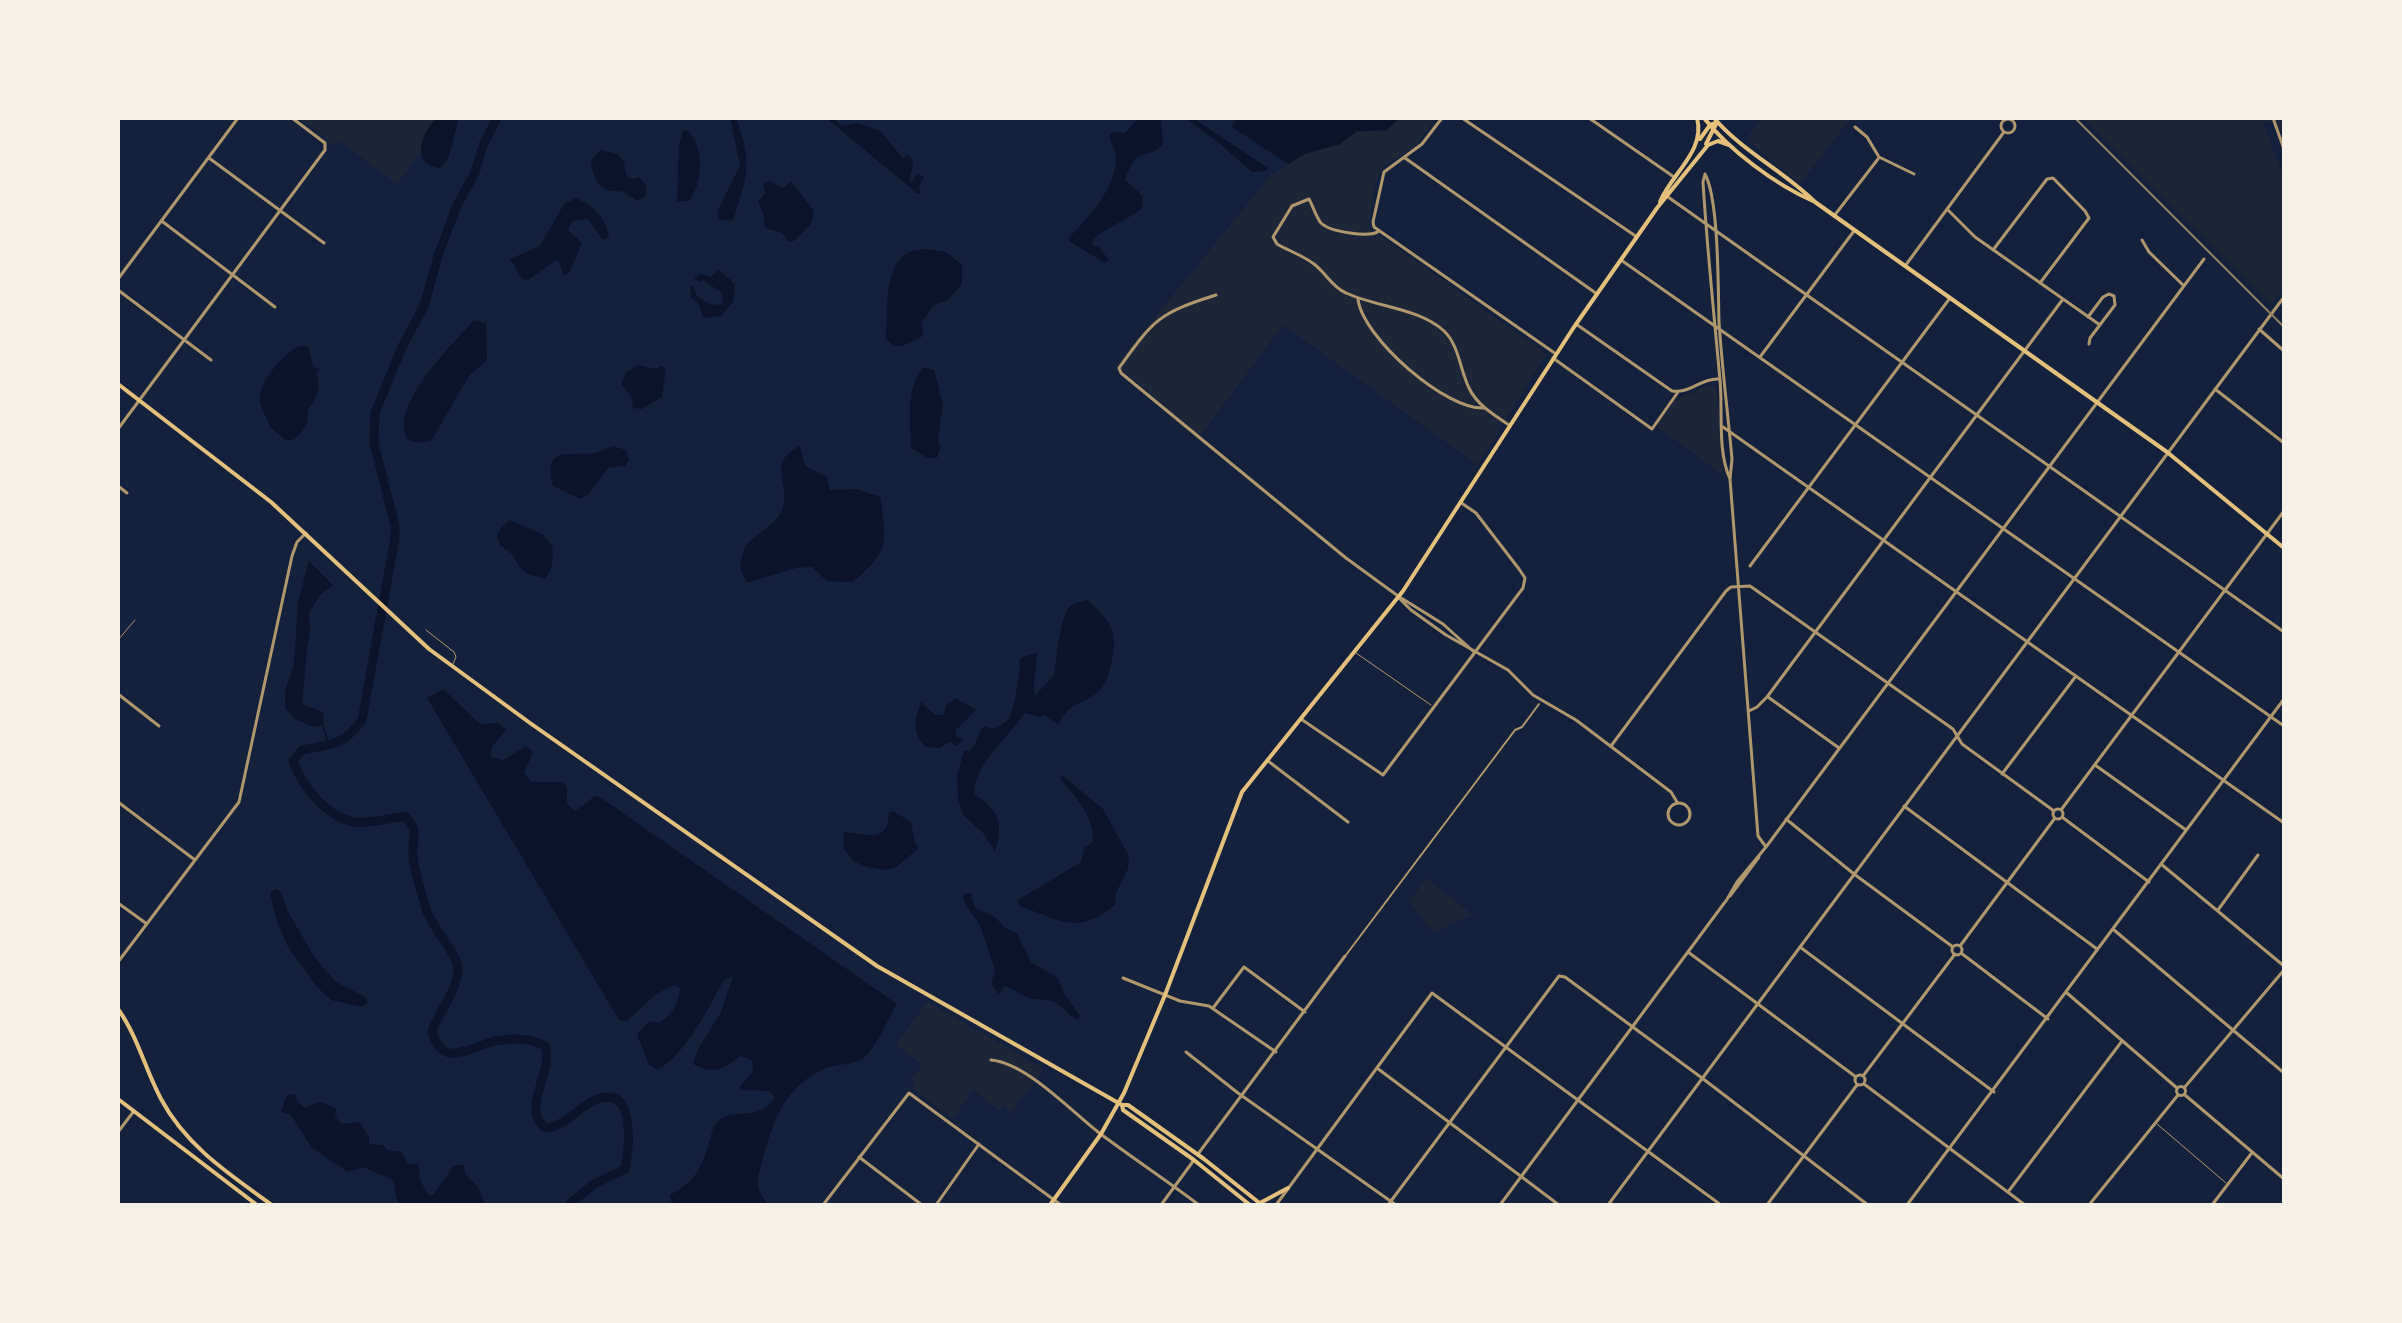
<!DOCTYPE html>
<html>
<head>
<meta charset="utf-8">
<style>
  body { margin:0 }
  #map { position:relative; width:2402px; height:1323px; overflow:hidden; background:#14213d; font-family:Spectral,serif }
  canvas { display:block }
  .frame { position:absolute; inset:0; border:120px solid #f6f1e7; pointer-events:none }
</style>
</head>
<body>
<div id="map">
<canvas width="2402" height="1323"></canvas>
<div class="frame"></div>
</div>
<script>
const context = document.querySelector('canvas').getContext('2d');
context.lineJoin = 'round';
function fill(path, color) { context.fillStyle = color; context.fill(path, 'evenodd'); }
function stroke(path, color, width, dash) { context.strokeStyle = color; context.lineWidth = width; context.lineCap = dash ? 'butt' : 'round'; context.setLineDash(dash || []); context.stroke(path); }
fill(new Path2D(`
  M299,118H446L397,184L338,140L332,147L327,139Z
  M1399,118H1436L1416,146L1383,167L1375,184L1368,227L1546,354L1478,465L1283,325L1200,436L1116,365L1271,175L1304,155L1338,144L1357,132L1388,131Z
  M1762,118H1851L1800,184L1746,139Z
  M2084,118H2284V132L2277,128L2275,123L2262,121L2284,176V287L2271,304Z
  M1706,385L1714,386L1717,391L1724,476L1656,426L1676,398L1692,393Z
  M1426,878L1473,915L1434,933L1409,902Z
  M927,1002L1044,1069L1011,1113L1004,1107L1000,1111L973,1090L953,1119L912,1088L915,1084L911,1080L922,1065L896,1044Z`), '#1d2539');
fill(new Path2D(`
  M437,118H457L458,122L448,159L440,168C410,166 421,131 437,118Z
  M730,118H736C753,163 747,178 733,221L718,219L717,212L740,165Z
  M826,118H833L842,126L859,123L880,131L903,158L908,155C918,163 910,170 910,181L912,182L917,173L924,177L919,186L921,192L918,194Z
  M1139,118H1161L1163,144C1144,164 1139,141 1125,180L1143,196L1142,208C1127,221 1107,226 1093,240L1092,245L1099,247L1109,260L1105,263L1069,241V237C1089,218 1124,179 1114,148C1112,144 1110,140 1109,136L1112,132L1125,133Z
  M1185,118H1193L1268,168L1266,171L1252,172L1219,143Z
  M1237,118H1399L1387,130L1357,131L1340,144L1304,154L1288,164L1232,127Z
  M683,130L688,131C705,149 703,183 689,201H677L679,146Z
  M600,150L618,154L624,162L626,175L632,179L639,177L646,186V196L637,201L622,191C601,193 593,181 591,161Z
  M769,181L784,188L791,181L814,211L811,224L794,241H788L782,233L765,228L763,213L758,202L765,193L763,185Z
  M576,198C593,205 606,218 609,237L603,240L588,219L572,221L568,230L582,243L569,273L564,276L558,260H556L528,280L522,279L510,259L540,246L564,204Z
  M926,249L946,252L962,265V284L949,299L933,306L922,322L923,336C908,343 899,353 886,339C888,314 882,269 907,253C912,250 921,250 926,249Z
  M719,270L735,284L733,302L721,316L703,318L699,304L691,298L690,284L694,288L697,296L710,304L720,305L723,301L722,293L703,280L699,282L694,278L700,274L711,277Z
  M474,320L486,323L487,360L469,376L431,441L416,443L407,439C389,405 453,344 474,320Z
  M299,346H308L313,367L320,369L316,373C322,386 317,399 308,409C308,425 306,430 293,440H285L269,426C268,417 261,411 260,402C258,381 283,355 299,346Z
  M638,365L657,369L660,366L666,368L662,397L642,409L633,408L631,396L621,384L626,372Z
  M923,367L934,370L943,404L938,440L940,448L937,458H927L911,448C911,421 905,389 923,367Z
  M613,446L626,450L629,460L625,466L608,468L588,495L580,499L553,486C541,443 573,457 595,453C601,452 607,448 613,446Z
  M800,446L805,466L827,477L830,490L857,489L880,497C887,542 890,551 853,582L827,581L812,567L796,568L747,583L740,568C741,562 742,554 744,549C752,534 778,526 783,507C790,480 766,463 800,446Z
  M509,520L542,534L552,545C554,555 553,571 545,578L530,575L520,568L512,554L500,545L497,537L499,531Z
  M309,561L333,585L320,595L309,613L310,631L307,648L302,704L323,712L324,725L313,727L295,719L285,708V691L294,664L298,602Z
  M1087,600C1109,620 1118,628 1112,659C1110,669 1107,682 1101,689C1086,706 1071,698 1058,725L1044,715L1039,717L1025,713C1011,734 969,770 975,795C999,810 1004,823 995,851L983,833L963,815L958,799L957,775L964,751H970C977,744 977,734 984,726L993,729C999,726 1005,723 1009,718C1014,711 1021,670 1019,661L1022,657L1037,652C1038,668 1031,681 1035,696L1054,675C1056,662 1060,617 1069,607C1073,603 1081,602 1087,600Z
  M443,689L480,724L498,723L506,730L492,747L491,757L503,760L526,746L533,752L524,773L531,782H562L567,787V803L575,811L595,796L600,797L897,1004C890,1016 875,1048 866,1056C855,1066 839,1063 826,1068C778,1089 770,1132 758,1178V1188L767,1205H672L670,1195C696,1180 701,1170 709,1142C711,1137 712,1128 716,1124C729,1105 760,1124 775,1097L769,1091L740,1090V1086L753,1072L752,1060L740,1056C723,1070 714,1075 693,1064L698,1049L721,1012L733,976L724,980C707,1010 688,1051 658,1070L649,1065L637,1034L649,1021L659,1023C673,1014 678,1004 680,988L675,985L656,994L627,1021L619,1020L427,698Z
  M956,698L976,710L956,730V736L964,739L957,746L949,742L940,748L926,747C911,732 915,719 921,702L935,715H943L947,704Z
  M1062,775L1103,809L1129,856L1128,869L1116,893L1115,905C1077,936 1061,920 1019,906L1018,900L1023,897L1081,862L1084,848L1093,842C1094,815 1076,798 1060,778Z
  M893,811L911,822L915,843L919,848L895,868L885,870L867,867L853,861L844,849L843,834L846,832C870,835 888,843 889,812Z
  M276,889L281,892L287,910L315,958L336,982L365,997L368,1002L362,1007L331,1000L317,987L288,947L276,919L270,892Z
  M966,893H971L975,908L995,917L1004,927L1017,934L1031,962L1058,978L1065,995L1081,1017L1077,1020C1069,1016 1065,1008 1056,1003C1047,998 1038,1001 1029,998C1021,995 1015,989 1004,986L999,994L991,984L995,970L980,925L965,904L963,896Z
  M295,1094L297,1101L305,1108C318,1100 323,1102 336,1109L335,1116L341,1124L360,1122L369,1137V1144L383,1145L387,1150L401,1152L409,1165L418,1163L421,1182L429,1196L434,1194L454,1165H464L465,1174L478,1187L485,1205H403L397,1200L393,1180C384,1174 373,1174 365,1167L348,1172L312,1148L291,1115L281,1112L287,1095Z`), '#0b132b');
stroke(new Path2D(`
  M322,724L329,745`), '#0b132b', 2);
stroke(new Path2D(`
  M497,118L483,145L475,173L457,205L438,256L424,306L402,347L375,413L374,443L395,526V538L362,720C344,745 331,745 302,750L293,761C302,786 326,817 354,822C369,824 390,818 405,816C421,833 411,836 413,855C414,873 422,892 426,909C432,928 457,953 458,968C458,991 439,1010 432,1031C441,1070 471,1047 495,1041C511,1038 530,1038 545,1046C555,1070 519,1110 546,1128C566,1126 577,1108 595,1100C637,1082 629,1149 625,1169L594,1184L568,1205`), '#0b132b', 9);
stroke(new Path2D(`
  M426,630L454,652L456,657L453,664
  M118,640L135,620
  M1356,653L1431,705
  M2157,1124L2226,1183`), '#b1986c', 1);
stroke(new Path2D(`
  M1346,955L1515,730L1522,727L1539,704`), '#b1986c', 2);
stroke(new Path2D(`
  M1442,118L1422,144L1384,172L1373,222L1374,227L1556,354
  M1462,118L1637,237
  M1589,118L1674,177
  M2001 126a7 7 0 1 1 14 0a7 7 0 1 1-14 0Z
  M1855,127L1867,137L1879,157L1914,174
  M209,158L324,243
  M1405,158L1597,294
  M1705,174C1719,200 1718,288 1719,322C1722,368 1728,414 1732,459L1730,479L1758,836L1766,847
  M1705,174L1703,182C1707,248 1714,314 1720,380C1723,411 1717,450 1730,479
  M1668,197L2284,632
  M1947,209L1975,237L2100,325
  M1834,216L1878,159
  M163,222L275,307
  M1379,231C1370,238 1330,232 1321,223C1316,217 1313,206 1309,199L1292,206L1273,237L1277,244C1289,251 1302,255 1314,264C1326,273 1332,287 1346,293C1376,307 1419,308 1444,331C1459,345 1460,370 1469,388C1477,405 1494,415 1509,425
  M2142,240L2149,252L2184,286
  M1993,250L2047,179L2053,178L2085,211L2089,218L2040,283
  M1621,260L2284,726
  M1905,266L2004,132
  M118,279L238,118
  M118,290L211,360
  M1216,295C1159,313 1154,319 1119,368L1121,373L1346,558L1398,596L1443,624L1474,652
  M1358,299C1362,337 1446,411 1485,408
  M2088,317L2103,297L2109,294L2114,296L2115,305L2090,338L2089,344
  M1576,324L1672,391C1690,394 1701,378 1718,379
  M2259,329L2284,351
  M1760,357L1854,231
  M1553,358L1652,429L1678,392
  M2215,389L2284,443
  M1723,427L2284,823
  M118,429L325,150V143L292,118
  M118,486L127,493
  M1750,566L1950,298
  M1399,598L1411,610L1446,635L1508,670L1533,695L1576,720L1671,792L1677,802
  M118,694L159,726
  M1768,697L1839,748
  M1749,711L1757,707L1767,697L2063,299
  M1301,719L1383,775L1523,588L1525,578L1519,569L1476,513L1460,502
  M1611,746L1726,591L1731,587L1750,586L1953,729L1962,744L2054,811
  M1268,761L1348,822
  M2095,765L2186,830
  M2002,774L2076,676
  M118,802L195,860
  M1668 814a11 11 0 1 1 22 0a11 11 0 1 1-22 0Z
  M1904,806L2097,949
  M2053 814a5 5 0 1 1 10 0a5 5 0 1 1-10 0Z
  M2061,810L2284,511
  M2062,817L2149,882
  M1786,819L1854,874L1953,947
  M2161,864L2284,966
  M1730,896L1759,857
  M1726,901L1737,882L1766,847L2204,259
  M118,903L147,924
  M2218,910L2258,855
  M2114,930L2284,1073
  M1952 950a5 5 0 1 1 10 0a5 5 0 1 1-10 0Z
  M1960,946L2055,818
  M1800,947L1994,1092
  M1688,952L1856,1077
  M1961,953L2048,1019
  M118,962L239,802L292,556L297,542L306,533
  M1123,978L1180,1001L1209,1006L1276,1052
  M2067,993L2177,1088
  M1213,1008L1244,967L1305,1012
  M1186,1052L1238,1093L1396,1205
  M991,1060C1026,1063 1070,1110 1098,1132C1131,1157 1166,1180 1199,1205
  M1377,1068L1559,1205
  M1855 1080a5 5 0 1 1 10 0a5 5 0 1 1-10 0Z
  M1863,1076L1955,954
  M1864,1084L2025,1205
  M2176.5 1091a4.5 4.5 0 1 1 9 0a4.5 4.5 0 1 1-9 0Z
  M2184,1088L2284,970
  M2185,1095L2284,1179
  M118,1132L134,1111
  M1198,1154L1345,956
  M859,1157L922,1205
  M2008,1192L2122,1041
  M823,1205L909,1093L1061,1205
  M936,1205L979,1144
  M1161,1205L1194,1160
  M1276,1205L1432,993L1721,1205
  M1388,1205L1559,976L1565,977L1702,1078
  M1500,1205L1725,902
  M1767,1205L1857,1085
  M2089,1205L2178,1095
  M2212,1205L2251,1154`), '#b1986c', 3);
stroke(new Path2D(`
  M2273,118L2284,149
  M1702,1078L1868,1205
  M1608,1205L2284,297
  M1907,1205L2284,699`), '#b1986c', 3);
stroke(new Path2D(`
  M1704,118C1729,150 1776,185 1813,201
  M1714,118C1743,152 1784,171 1815,202L2167,452L2284,548
  M1700,139L1710,125L1717,122
  M1706,144L1717,122
  M1660,202C1671,174 1706,151 1697,118
  M118,384L271,502L429,649L530,723L877,966L1122,1105H1128L1204,1159L1262,1205
  M1122,1105L1123,1110L1194,1160L1250,1205
  M1260,1203L1288,1188
  M1050,1205L1101,1134L1124,1093L1165,995L1242,792L1403,591L1574,327L1657,208L1708,145L1718,141L1729,145`), '#e5c07b', 4);
stroke(new Path2D(`
  M118,1009C138,1037 145,1069 161,1099C186,1146 229,1174 272,1205
  M118,1099L257,1205`), '#e5c07b', 4);
stroke(new Path2D(`
  M2075,118L2284,327`), '#918062', 2);
</script>
</body>
</html>
